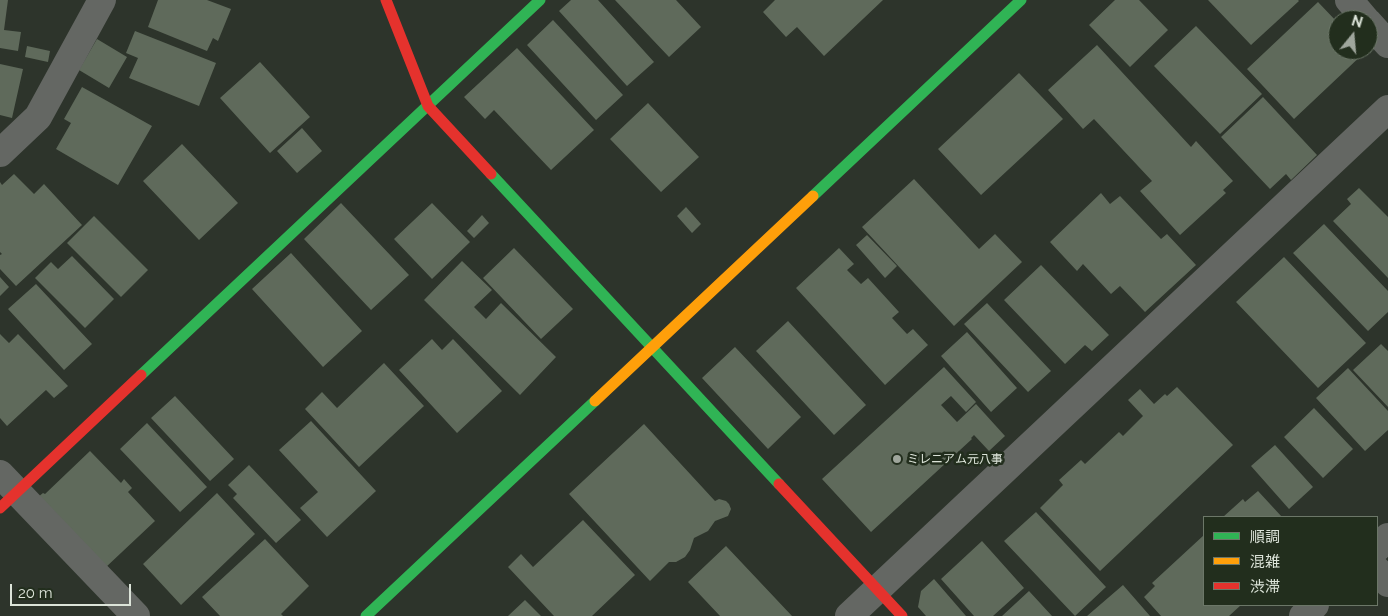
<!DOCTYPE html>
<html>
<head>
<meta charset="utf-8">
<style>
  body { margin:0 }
  #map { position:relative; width:1388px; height:616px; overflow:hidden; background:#2d342b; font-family:Raleway,"Noto Sans JP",sans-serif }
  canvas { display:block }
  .legend { position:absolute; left:1203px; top:516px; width:175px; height:90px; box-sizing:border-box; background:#222e1d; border:1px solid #6c7768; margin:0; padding:6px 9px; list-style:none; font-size:15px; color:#dce4d9 }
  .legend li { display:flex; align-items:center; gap:10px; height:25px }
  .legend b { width:25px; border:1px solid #6c7768 }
  .north { position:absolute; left:1328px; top:10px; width:50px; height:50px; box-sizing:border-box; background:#222e1d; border:1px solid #6c7768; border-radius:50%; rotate:17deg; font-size:14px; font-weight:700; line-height:20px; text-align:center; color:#dce4d9 }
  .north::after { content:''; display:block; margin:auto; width:18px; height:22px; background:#9fa69c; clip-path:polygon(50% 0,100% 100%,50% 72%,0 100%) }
  .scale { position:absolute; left:10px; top:584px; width:121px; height:22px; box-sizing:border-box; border:2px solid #dce4d9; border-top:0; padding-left:6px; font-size:15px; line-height:18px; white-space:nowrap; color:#dce4d9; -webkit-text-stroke:4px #222e1d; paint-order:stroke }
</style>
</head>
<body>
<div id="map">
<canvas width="1388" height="616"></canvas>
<ul class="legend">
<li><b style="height:6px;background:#30b455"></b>順調</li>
<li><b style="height:6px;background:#ff9f0a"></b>混雑</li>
<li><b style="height:6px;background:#e5322d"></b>渋滞</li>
</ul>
<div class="north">N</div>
<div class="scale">20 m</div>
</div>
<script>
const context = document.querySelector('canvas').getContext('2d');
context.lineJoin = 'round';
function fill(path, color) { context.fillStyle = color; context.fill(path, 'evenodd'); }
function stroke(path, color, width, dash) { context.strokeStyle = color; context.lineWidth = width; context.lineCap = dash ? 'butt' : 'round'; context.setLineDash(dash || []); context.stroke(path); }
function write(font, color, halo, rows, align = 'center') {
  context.font = font + ' Raleway,"Noto Sans JP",sans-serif'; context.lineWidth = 5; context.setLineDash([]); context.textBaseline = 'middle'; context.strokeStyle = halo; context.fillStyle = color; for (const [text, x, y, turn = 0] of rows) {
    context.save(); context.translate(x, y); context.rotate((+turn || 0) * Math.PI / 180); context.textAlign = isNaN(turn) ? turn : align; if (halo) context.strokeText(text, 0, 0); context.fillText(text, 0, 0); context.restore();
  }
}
fill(new Path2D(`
  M0,0H8L4,30L21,32L18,51L0,48Z
  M158,0H207L231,9L218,41L213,38L207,51L148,27Z
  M571,0H598L654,62L627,86L559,11Z
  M615,0H676L701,27L669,57Z
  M775,0H883L824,56L797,27L786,37L763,12Z
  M1115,0H1139L1168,30L1130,67L1089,25Z
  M1208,0H1298L1299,1L1251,45Z
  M1318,2L1338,23V50H1363L1365,52L1294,119L1247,69Z
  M553,20L623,95L596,120L527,45Z
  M1196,26L1262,94L1220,134L1154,66Z
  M135,31L216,63L199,106L129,78L138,58L126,53Z
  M97,39L127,57L109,88L79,70Z
  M1097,45L1191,147L1196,141L1233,181L1223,190L1226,193L1180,235L1140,191L1152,181L1094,119L1083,129L1048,90Z
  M27,46L50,51L48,62L25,57Z
  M517,48L594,130L551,170L494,110L485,119L464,97Z
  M260,62L310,117L270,153L220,98Z
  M0,64L23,69L12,118L0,115Z
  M1019,73L1063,119L981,195L938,149Z
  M82,87L152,126L118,185L56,149L71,123L64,119Z
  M1263,97L1317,155L1291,180L1286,174L1270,189L1221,137Z
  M648,103L699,157L661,192L610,139Z
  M302,128L322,151L297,173L277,151Z
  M182,144L238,203L199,240L143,181Z
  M14,174L34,194L44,184L82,225L16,286L0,269V255L2,254L0,252V182L2,185Z
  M914,179L979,249L995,234L1022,262L954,326L862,227Z
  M1359,188L1388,217V278L1333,221L1351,204L1347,199Z
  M1101,193L1110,204L1120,196L1161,239L1167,234L1196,265L1145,312L1120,286L1111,294L1083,264L1077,271L1050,242Z
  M341,203L409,275L371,310L304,239Z
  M432,203L470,242L432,279L394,239Z
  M686,207L701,224L692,233L677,216Z
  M482,215L489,223L474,238L467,231Z
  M94,216L148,270L121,297L67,243Z
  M1324,224L1388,291V312L1368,331L1293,253Z
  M867,235L897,266L885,278L856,245Z
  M514,248L573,309L541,339L483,278Z
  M839,248L854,264L847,270L861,284L868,278L899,312L892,318L907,334L913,329L928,345L885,385L796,288Z
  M291,253L362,331L323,367L252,289Z
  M72,256L114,299L85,328L35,278L51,262L58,269Z
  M1284,257L1366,343L1318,388L1236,302Z
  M462,261L492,290L474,307L486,319L501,303L556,357L520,395L424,300Z
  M1041,265L1109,335L1092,351L1085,345L1065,364L1004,300Z
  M0,277L9,287L0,296Z
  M36,284L92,344L64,370L8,309Z
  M987,303L1051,371L1028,392L964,324Z
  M788,321L866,405L834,435L756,351Z
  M967,332L1017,388L991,412L941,356Z
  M0,334L9,343L18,334L68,386L54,398L46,390L7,426L0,418Z
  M432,339L442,350L453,339L502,391L457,433L399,370Z
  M1381,344L1388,351V407L1353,370Z
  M735,347L801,417L768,449L702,378Z
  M384,363L424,406L359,467L305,409L322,392L337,408Z
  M944,367L976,402L966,412L951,396L941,405L957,422L976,404L1005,436L989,451L974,435L971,438L972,439L871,532L822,479Z
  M1348,368L1388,411V430L1365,451L1316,398Z
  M1177,387L1233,445L1100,571L1040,508L1063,485L1059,480L1081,460L1085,464L1119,432L1123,436L1143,416L1128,400L1140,389L1154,404L1165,394L1167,396Z
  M175,396L234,459L210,481L151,418Z
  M1314,408L1353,449L1323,478L1284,437Z
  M311,421L376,491L327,537L300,508L318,492L279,450Z
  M147,423L207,487L180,512L120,449Z
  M644,424L715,501L719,499L726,501L729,504L731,509L728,516L715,521L708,531L694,538L690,550L685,557L676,562H669L650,581L569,494Z
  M1275,445L1313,487L1289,509L1251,466Z
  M90,451L121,483L124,479L132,488L128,492L155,521L105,568L38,497L43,493L45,494Z
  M249,465L301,520L276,543L233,498L237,494L228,485Z
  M1258,491L1282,517H1223L1243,499L1245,502Z
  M217,493L255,534L181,605L143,564Z
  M1036,512L1106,587L1075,616L1004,541Z
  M583,520L635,575L592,616H554L508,567L521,554L533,567Z
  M1204,535V605H1241L1229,616H1161L1144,597L1155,586L1152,583Z
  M265,539L309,586L281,614L283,616H220L202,597Z
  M982,541L1024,588L993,616H974L941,579Z
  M726,546L792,616H720L688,582Z
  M934,579L966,616H926L918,607L921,591Z
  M1123,585L1150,616H1087Z
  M1029,591L1052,616H1002Z
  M525,600L541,616H508Z`), '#5f6a5b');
stroke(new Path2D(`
  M1349,0L1366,20
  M1368,22L1388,44
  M0,153L38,117L102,0
  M0,474L136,616
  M1377,548L1388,537
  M1377,570L1388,583
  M849,616L1388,109
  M1303,616L1315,605`), '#646763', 28);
stroke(new Path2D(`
  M491,174L779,484
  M813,196L1021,0
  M141,375L540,0
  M366,616L595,401`), '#30b455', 11);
stroke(new Path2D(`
  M595,401L813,196`), '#ff9f0a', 11);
stroke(new Path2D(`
  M386,0L428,106L491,174
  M779,484L902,616
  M0,508L141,375`), '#e5322d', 11);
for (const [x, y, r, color] of [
  [897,459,5,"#9fa69c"]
]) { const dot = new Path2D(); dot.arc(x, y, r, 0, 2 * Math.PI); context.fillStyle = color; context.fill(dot); stroke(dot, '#222e1d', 2); }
write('12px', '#dce4d9', '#222e1d', [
  ["ミレニアム元八事",907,459]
], 'left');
</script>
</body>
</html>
